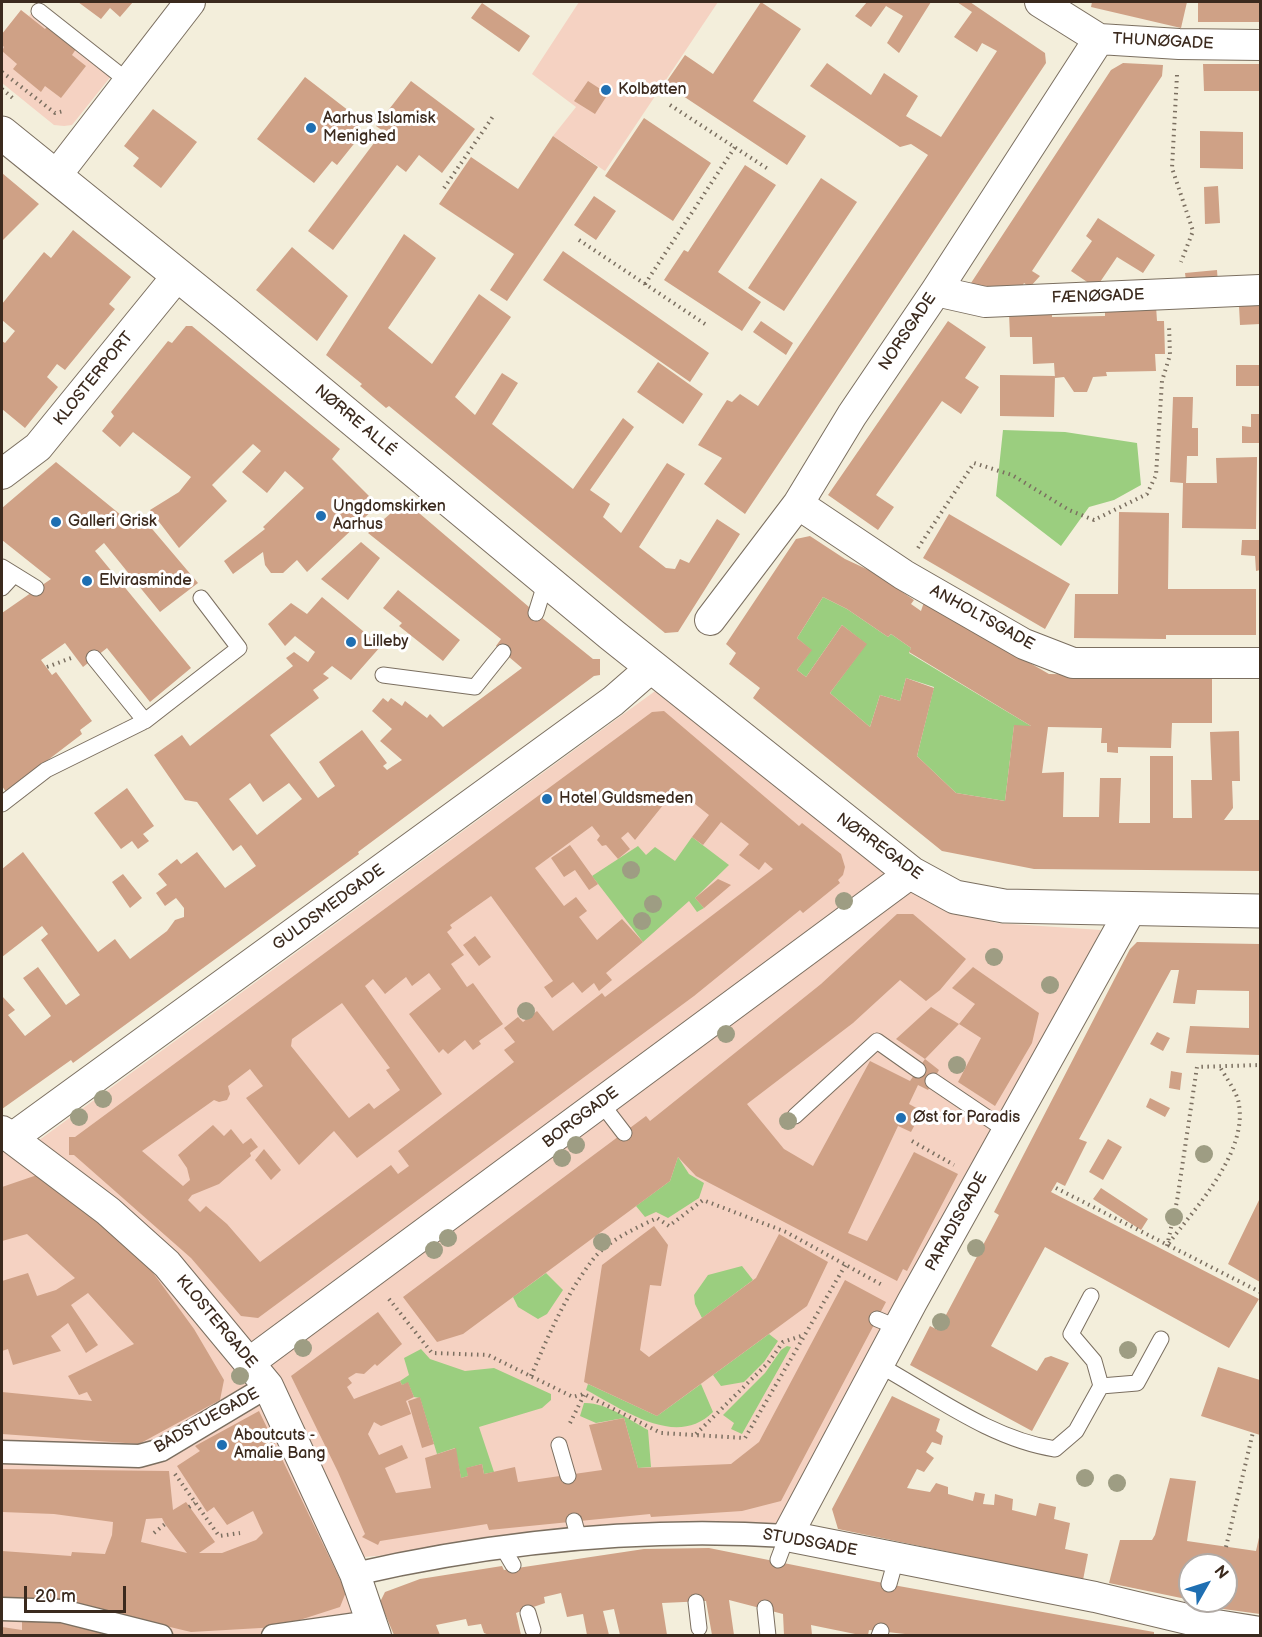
<!DOCTYPE html>
<html>
<head>
<meta charset="utf-8">
<style>
  body { margin:0 }
  #map { position:relative; width:1262px; height:1637px; overflow:hidden; background:#f3eedb; font-family:"Balsamiq Sans",sans-serif }
  canvas { display:block }
  .frame { position:absolute; inset:0; border:3px solid #3b2a1e; pointer-events:none }
  .north { position:absolute; left:1178px; top:1553px; width:60px; height:60px; box-sizing:border-box; background:#fff; border:2px solid #b1aaa5; border-radius:50%; rotate:51deg; font-size:16px; font-weight:700; line-height:24px; text-align:center; color:#3b2a1e }
  .north::after { content:''; display:block; margin:auto; width:21px; height:27px; background:#1f6fb2; clip-path:polygon(50% 0,100% 100%,50% 72%,0 100%) }
  .scale { position:absolute; left:24px; top:1586px; width:102px; height:27px; box-sizing:border-box; border:3px solid #3b2a1e; border-top:0; padding-left:8px; font-size:18px; line-height:21px; white-space:nowrap; color:#3b2a1e; -webkit-text-stroke:4px #fff; paint-order:stroke }
</style>
</head>
<body>
<div id="map">
<canvas width="1262" height="1637"></canvas>
<div class="frame"></div>
<div class="north">N</div>
<div class="scale">20 m</div>
</div>
<script>
const context = document.querySelector('canvas').getContext('2d');
context.lineJoin = 'round';
function fill(path, color) { context.fillStyle = color; context.fill(path, 'evenodd'); }
function stroke(path, color, width, dash) { context.strokeStyle = color; context.lineWidth = width; context.lineCap = dash ? 'butt' : 'round'; context.setLineDash(dash || []); context.stroke(path); }
function write(font, color, halo, rows, align = 'center') {
  context.font = font + ' "Balsamiq Sans",sans-serif'; context.lineWidth = 6; context.setLineDash([]); context.textBaseline = 'middle'; context.strokeStyle = halo; context.fillStyle = color; for (const [text, x, y, turn = 0] of rows) {
    context.save(); context.translate(x, y); context.rotate((+turn || 0) * Math.PI / 180); context.textAlign = isNaN(turn) ? turn : align; if (halo) context.strokeText(text, 0, 0); context.fillText(text, 0, 0); context.restore();
  }
}
fill(new Path2D(`
  M39,2L120,65L72,125L64,126L54,125L2,83V34L21,10L29,16Z
  M579,2H718L605,171L553,136L576,107L532,74Z
  M662,686L914,890L996,923L1101,930L790,1545L691,1529L341,1559L368,1635H2V1143L20,1154Z`), '#f5d2c2');
fill(new Path2D(`
  M1003,430L1065,432L1137,443L1141,485L1114,500L1089,507L1061,546L996,496Z
  M823,597L847,609L888,637L891,634L911,648L909,653L1031,726H1014L1005,801L956,793L917,756L934,687L906,678L900,701L880,695L870,727L830,693L866,644L842,625L806,677L797,670L811,650L797,638Z
  M692,837L729,865L695,898L704,908L697,912L689,901L643,942L592,876L638,846L646,855L655,847L675,861Z
  M678,1157L689,1174L704,1183L699,1198L668,1218L656,1212L645,1217L636,1206L670,1181Z
  M742,1266L753,1280L702,1318L695,1304L694,1295L708,1275Z
  M546,1273L563,1290L547,1314L538,1319L518,1307L513,1297Z
  M769,1334L778,1341L764,1362L744,1382L721,1386L713,1375Z
  M787,1346L791,1347L742,1434L731,1429L734,1423L723,1415L765,1373L781,1350Z
  M421,1349L430,1359L465,1371L494,1368L551,1394V1400L542,1408L479,1427L494,1472L484,1474L482,1464L467,1468L468,1476L461,1478L455,1448L437,1454L420,1398L414,1397L408,1383L402,1385L400,1381L409,1375L404,1358Z
  M588,1384L657,1416L701,1384L713,1412C676,1449 623,1409 586,1390Z
  M584,1403C605,1402 630,1420 648,1430L651,1467L638,1468L624,1418L596,1423L580,1416Z`), '#9bce7f');
fill(new Path2D(`
  M78,2H133L120,17L110,8L101,19Z
  M761,2L801,29L753,101L806,136L787,165L665,84L685,55L713,74Z
  M867,2H931L899,53L887,43L903,16L886,6L871,27L855,16Z
  M957,2H970L1045,53L1046,63L745,514L704,484L722,458L698,445L727,400L732,402L740,394L758,406L928,155L911,144L900,147L810,86L827,63L871,95L884,73L918,96L906,116L941,137L997,51L982,43L977,52L954,37L972,12Z
  M1092,2H1187L1181,28L1091,7Z
  M1198,2H1260V22H1198Z
  M482,3L530,36L519,52L471,18Z
  M21,10L45,29L48,26L76,49L72,55L86,66L61,98L45,86L41,92L13,69L17,64L2,51L4,47L2,45V34Z
  M1123,63L1163,65L1162,76L1032,271L1040,276L1030,287L1024,283L1018,293L981,296L971,283L1111,70Z
  M1203,64H1260V91H1204Z
  M305,77L362,121L350,136L357,140L337,165L332,161L314,183L257,139Z
  M411,81L475,129L442,173L419,155L406,172L397,165L333,250L308,231L383,131L376,126Z
  M588,81L608,94L595,114L574,101Z
  M153,109L197,142L161,188L133,166L139,158L124,146Z
  M644,118L711,163L673,221L605,176Z
  M1200,131L1243,132V169L1200,168Z
  M553,136L598,167L507,301L490,290L514,254L439,204L471,157L518,189Z
  M745,165L776,185L718,272L761,302L742,331L664,280L684,250L688,252Z
  M2,173L39,204L2,241Z
  M821,178L857,202L784,311L748,288Z
  M1218,186L1220,223L1205,224L1204,187Z
  M594,196L616,211L596,240L574,225Z
  M1098,218L1155,255L1143,273L1117,257L1096,288L1071,271L1092,241L1086,236Z
  M73,230L131,277L109,304L115,309L65,370L57,364L47,377L58,387L25,428L2,409V341L5,343L15,331L2,320V304L44,252L51,258Z
  M404,234L436,258L388,328L432,364L479,294L511,317L455,397L475,415L502,373L518,383L492,424L573,489L623,418L634,427L590,490L610,504L603,517L621,533L667,463L685,474L639,547L666,568L675,569L680,559L689,563L717,519L740,534L678,632L665,633L389,406L386,408L360,386L362,384L326,355Z
  M292,247L348,296L317,341L256,290Z
  M563,251L709,353L690,382L543,280Z
  M1217,270L1218,284L1187,288L1185,273Z
  M1260,305V324L1240,325L1239,306Z
  M1156,306L1157,321H1164L1165,354H1155L1156,371L1106,372L1107,376L1093,377L1087,392H1074L1064,377L1055,378L1054,363L1033,364L1032,337H1010L1009,313L1052,311V317L1105,316V307Z
  M761,321L793,343L786,355L753,332Z
  M948,321L986,347L965,378L979,387L961,414L942,401L876,495L894,507L878,530L828,495Z
  M186,326H192L340,449L332,459L378,505L307,572L297,560L283,573H271L265,565L263,552L233,574L224,561L265,529L263,527L304,488L285,471L267,493L242,472L261,451L253,444L212,485L227,501L179,548L150,510L179,492L191,477L133,432L120,447L102,431L114,416L111,412L168,341L172,343Z
  M658,362L703,394L683,424L637,392Z
  M1236,365H1260V386H1236Z
  M1000,375L1055,376L1054,417L1000,416Z
  M1173,397H1193L1192,428H1198V456H1187L1186,483H1217L1216,458L1257,457L1256,529L1182,528L1183,483L1170,482Z
  M1251,414H1260V443H1242V426L1251,427Z
  M56,462L132,524L142,517L198,583L160,612L104,543L95,551L191,668L150,702L107,648L83,667L65,643L41,660L52,675L56,672L92,721L80,730L82,734L6,792L2,786V613L51,579L2,540V508Z
  M405,501L536,613L593,659H600V675L594,676L358,852L359,854L73,1063L71,1060L2,1109V996L15,1010L8,1015L25,1036L51,1016L23,978L38,967L66,1005L80,995L41,940L48,934L42,926L2,957V869L23,852L98,952L115,939L130,959L167,931L175,920L184,917V908L176,898L165,906L156,893L167,885L158,874L177,859L181,864L197,852L225,888L256,866L241,845L233,851L197,802L185,800L154,755L182,735L190,746L293,666L286,658L294,652L308,662L315,652L295,636L285,646L268,624L291,603L307,614L322,597L381,646L351,680L332,666L323,674L329,678L313,690L319,698L270,735L318,798L335,786L319,762L362,730L387,763L383,766L387,770L402,760L380,741L392,729L372,711L383,698L388,702L391,698L402,706L405,701L427,718L430,714L443,727L522,668L496,646L501,639L368,533ZM250,783L263,802L289,783L302,799L257,835L229,799Z
  M1119,512L1169,513L1168,589H1256V635H1166V639L1074,638L1075,594H1118Z
  M949,514L1070,584L1045,629L923,558Z
  M810,536L845,559L873,572L914,600L911,604L921,611L924,602L1049,674L1212,677V723H1172L1171,748L1118,747V753L1107,752V743H1101L1102,728L1048,727L1042,773L1064,772L1063,817H1099L1100,778H1121L1119,823H1150V756H1173V818H1192L1191,780H1212L1210,732L1239,731L1240,781H1232L1233,808L1224,820H1260V871L1034,869L942,851L753,698L760,688L729,664L736,653L726,644L796,539ZM823,597L847,609L888,637L891,634L911,648L909,652L1031,726L1014,725L1005,801L956,793L917,756L934,688L906,678L900,701L880,695L870,727L830,693L867,644L842,625L806,677L797,670L812,650L797,638Z
  M1242,540H1260V570L1256,571L1255,556L1241,555Z
  M361,542L380,558L348,600L321,579Z
  M398,590L460,640L443,661L399,626L402,623L383,608Z
  M664,711L799,826L802,823L841,854L845,867L843,875L838,880L840,883L803,913L800,910L694,996L258,1318L241,1316L191,1258L74,1155H69V1137H75L652,712ZM676,789L709,815L692,837L703,845L721,822L749,844L739,855L759,870L765,862L773,869L605,997L602,993L553,1031L537,1011L523,1022L518,1017L504,1028L515,1042L504,1050L514,1062L398,1151L409,1166L398,1174L391,1165L260,1262L227,1224L206,1206L200,1212L188,1200L192,1195L219,1184L251,1156L250,1153L258,1147L251,1138L243,1144L231,1129L224,1136L213,1125L178,1155L187,1168L190,1180L183,1186L142,1151L214,1100L219,1102L227,1100L230,1094L228,1086L250,1069L263,1086L246,1098L299,1165L334,1131L357,1158L442,1094L365,986L373,979L385,994L406,977L412,986L429,973L441,989L409,1014L439,1053L443,1049L448,1054L465,1040L473,1050L481,1044L479,1041L503,1024L473,983L467,987L451,964L464,955L447,932L452,928L450,925L491,896L553,981L544,987L552,998L573,982L582,993L594,983L599,991L612,980L606,973L643,942L622,919L597,940L579,917L587,911L576,897L564,906L535,868L592,826L600,836L597,840L602,846L606,845L618,859L630,849L621,838L628,832L635,840ZM342,1003L390,1068L386,1070L400,1090L374,1109L369,1103L349,1118L291,1046L292,1039Z
  M127,788L154,826L143,834L149,841L138,849L132,841L121,849L94,813Z
  M570,845L598,884L589,890L575,870L564,877L551,858Z
  M123,874L142,898L130,908L112,882Z
  M718,879L731,885L704,908L695,898Z
  M897,914H913L966,959L940,990L926,1001L900,980L853,1023L747,1104L784,1149L813,1166L870,1061L910,1081L925,1059L939,1070L928,1090L918,1085L909,1104L922,1111L911,1132L898,1126L848,1233L867,1241L914,1152L958,1174L907,1271L903,1269L897,1281L696,1176L678,1157L670,1181L463,1334L437,1342L403,1297L646,1116L650,1121L821,984Z
  M475,936L491,957L479,966L463,945Z
  M1137,942L1260,944V1055L1186,1053L1190,1026L1249,1028V991L1197,990L1195,1004L1173,1003L1179,970H1171L1079,1139L1087,1142L1065,1186L1057,1182L1051,1192L1259,1299L1229,1348L1045,1247L991,1346L1037,1371L1045,1358L1051,1356L1069,1363L1032,1431L910,1365L930,1326L938,1330L999,1215L994,1212L1130,949Z
  M973,967L1039,1013L1032,1043L995,1106L958,1082L981,1038L959,1024L975,1004L952,988Z
  M931,1007L959,1024L925,1059L896,1039Z
  M1157,1032L1170,1038L1163,1051L1150,1044Z
  M1171,1071L1182,1073L1180,1090L1169,1088Z
  M1150,1098L1170,1108L1165,1117L1146,1107Z
  M1108,1139L1122,1147L1103,1180L1089,1172Z
  M264,1149L281,1170L271,1180L255,1160Z
  M43,1173L138,1252L194,1329L224,1380L220,1400L139,1444L2,1434V1392L92,1401L87,1392L79,1395L68,1376L134,1344L88,1293L71,1305L98,1345L86,1353L68,1323L51,1336L61,1351L13,1365L8,1349L2,1351V1281L28,1273L37,1296L56,1290L75,1278L27,1234L2,1241V1187Z
  M1101,1188L1148,1219L1141,1230L1093,1199Z
  M1260,1198V1282L1228,1264Z
  M654,1226L668,1245L661,1286L650,1285L640,1350L649,1357L756,1278L779,1234L828,1262L807,1306L657,1416L584,1382L602,1265Z
  M845,1280L886,1302L781,1501L742,1511L651,1517L650,1514L489,1530L487,1524L380,1541L378,1545L362,1537L365,1534L338,1472L291,1376L378,1312L402,1344L377,1366L375,1364L364,1374L356,1373L348,1378L352,1383L347,1387L354,1399L400,1381L402,1385L408,1382L414,1397L406,1401L411,1414L381,1426L374,1422L368,1434L379,1455L402,1445L408,1458L385,1468L396,1493L431,1488L425,1458L456,1448L461,1478L468,1476L466,1468L482,1464L484,1474L515,1467L518,1482L602,1470L589,1425L624,1418L638,1468L731,1464L759,1442Z
  M1218,1367L1260,1380V1435L1201,1416Z
  M892,1396L940,1419L936,1431L943,1436L941,1445L932,1442L926,1452L934,1458L924,1472L917,1469L907,1488L930,1492L936,1483L948,1487V1494L973,1501L975,1492L985,1494L983,1504L994,1505L995,1494L1013,1499L1012,1510L1036,1516L1039,1503L1056,1507L1054,1519L1070,1523L1065,1549L1088,1554L1083,1580L838,1529L832,1509Z
  M420,1397L434,1444L422,1448L408,1401Z
  M259,1411L346,1592L340,1607L278,1627L191,1632L86,1607L2,1599V1551L71,1556L72,1552L105,1554L112,1535L113,1522L54,1514L2,1512V1469L169,1471L173,1510L186,1502L215,1542L199,1553H222L256,1540L263,1533L253,1511L227,1525L214,1507L207,1512L177,1466L200,1451L195,1446ZM162,1518L165,1524L187,1553L141,1542L146,1519Z
  M1170,1478L1196,1481L1187,1541L1256,1551L1260,1533V1614L1194,1605L1186,1599L1109,1583L1120,1540H1152L1155,1535ZM1190,1565H1226V1601H1190Z
  M709,1548L893,1585L1137,1629L1154,1632V1635H914L869,1630L868,1635H860L811,1625L812,1635H784L783,1614L729,1600L734,1635H712L706,1601L662,1603L667,1635H620L614,1609L603,1611L609,1635H587L583,1614L567,1617L561,1593L544,1597L545,1603L516,1613L521,1635H489L484,1633L481,1624L468,1626L466,1619L436,1625L440,1635H394L380,1602L385,1592L420,1579L502,1566L504,1570L644,1549Z
  M22,1620L61,1622L102,1630L101,1635H2V1627L22,1630Z`), '#cfa186');
const service = new Path2D(`
  M39,11L129,82
  M2,567L36,588
  M2,588L13,576
  M536,613L546,581
  M94,658L145,721L239,648L201,598
  M383,675L475,687L503,652
  M2,804L46,770L145,721
  M933,1081L1007,1131
  M601,1103L624,1133
  M795,1116L877,1041L918,1070
  M877,1319L899,1328
  M879,1365C935,1396 991,1439 1055,1449L1076,1431L1101,1386L1094,1361L1071,1334L1091,1296
  M1101,1386L1137,1383L1161,1339
  M559,1445L568,1476
  M574,1521L579,1539
  M503,1548L513,1565
  M778,1560L787,1536
  M889,1584L896,1559
  M696,1602L699,1628
  M765,1608L768,1636
  M528,1613L533,1630
  M879,1636L881,1631`);
const pedestrian = new Path2D(`
  M2,1452L139,1456L161,1450L268,1386
  M355,1574C496,1542 643,1527 787,1536
  M2,1609L62,1611L161,1636
  M273,1636L371,1622`);
const minor = new Path2D(`
  M1040,2L1099,39L1179,44L1260,45
  M55,177L190,2
  M936,291L985,302L1260,290
  M2,474L38,447L178,275
  M798,504L904,575L1024,644L1073,663H1260
  M710,620L798,504L852,415L936,291L1099,39
  M1130,911L912,1302L787,1536L1095,1597L1204,1623L1260,1632
  M2,1131L108,1211L167,1264L268,1386L355,1574L376,1636
  M12,1138L613,701L652,667
  M250,1362L911,873`);
const tertiary = new Path2D(`
  M2,133L226,314L612,635L911,873L955,897L1004,906L1260,911`);
stroke(service, '#7b6f60', 17);
stroke(pedestrian, '#7b6f60', 25);
stroke(minor, '#7b6f60', 32);
stroke(tertiary, '#7b6f60', 35);
stroke(new Path2D(`
  M2,72L55,113L64,111
  M1177,75L1172,168L1193,231L1181,262
  M2,89L15,100
  M670,105L768,169
  M444,188L494,115
  M579,240L705,324
  M645,284L735,147
  M918,548L974,463L1012,475L1069,510L1094,520L1147,494L1156,475L1162,381L1170,355L1169,325
  M47,667L71,658
  M919,1117L932,1124
  M912,1141L954,1165
  M1056,1188L1260,1292
  M1169,1243C1196,1207 1247,1153 1239,1105C1238,1093 1226,1078 1220,1067
  M1167,1246L1177,1201L1197,1067L1260,1065
  M389,1299L432,1353L488,1355L573,1397L584,1394L661,1433L745,1438L846,1264
  M531,1376C549,1334 566,1294 594,1258C609,1240 636,1228 657,1218L669,1226L703,1200L786,1232L884,1286
  M570,1423L584,1395
  M696,1434L768,1363L783,1342L801,1336
  M175,1474L219,1536L240,1533
  M189,1507L195,1503
  M154,1533L165,1524
  M1226,1547L1253,1432`), '#7b6f60', 4, [1.5, 4.5]);
stroke(service, '#fff', 15);
stroke(pedestrian, '#fff', 22);
stroke(minor, '#fff', 30);
stroke(tertiary, '#fff', 33);
context.fillStyle = '#9e9d83';
for (const [x, y] of [
  [631,870],
  [844,901],
  [653,904],
  [642,921],
  [994,957],
  [1050,985],
  [526,1011],
  [726,1034],
  [957,1065],
  [103,1099],
  [79,1117],
  [788,1121],
  [576,1145],
  [1204,1154],
  [562,1158],
  [1174,1217],
  [448,1238],
  [602,1242],
  [976,1248],
  [434,1250],
  [941,1322],
  [303,1348],
  [1128,1350],
  [240,1376],
  [1085,1478],
  [1117,1483]
]) { context.beginPath(); context.arc(x, y, 9, 0, 2 * Math.PI); context.fill(); }
for (const [x, y, r, color] of [
  [606,90,6,"#1f6fb2"],
  [311,128,6,"#1f6fb2"],
  [321,516,6,"#1f6fb2"],
  [56,522,6,"#1f6fb2"],
  [87,581,6,"#1f6fb2"],
  [351,642,6,"#1f6fb2"],
  [547,799,6,"#1f6fb2"],
  [901,1118,6,"#1f6fb2"],
  [222,1445,6,"#1f6fb2"]
]) { const dot = new Path2D(); dot.arc(x, y, r, 0, 2 * Math.PI); context.fillStyle = color; context.fill(dot); stroke(dot, '#fff', 2); }
write('16px', '#3b2a1e', '#fff', [
  ["THUNØGADE",1163,42,3],
  ["FÆNØGADE",1098,297,-2],
  ["NORSGADE",908,332,-56],
  ["KLOSTERPORT",94,379,-51],
  ["NØRRE ALLÉ",355,421,40],
  ["ANHOLTSGADE",982,618,29],
  ["NØRREGADE",879,847,36],
  ["GULDSMEDGADE",329,908,-36],
  ["BORGGADE",581,1118,-37],
  ["PARADISGADE",957,1222,-61],
  ["KLOSTERGADE",216,1322,50],
  ["BADSTUEGADE",207,1421,-29],
  ["STUDSGADE",810,1543,10]
]);
write('16px', '#3b2a1e', '#fff', [
  ["Kolbøtten",618,90],
  ["Aarhus Islamisk",323,119],
  ["Menighed",323,137],
  ["Ungdomskirken",333,507],
  ["Aarhus",333,525],
  ["Galleri Grisk",68,522],
  ["Elvirasminde",99,581],
  ["Lilleby",363,642],
  ["Hotel Guldsmeden",559,799],
  ["Øst for Paradis",913,1118],
  ["Aboutcuts -",234,1436],
  ["Amalie Bang",234,1454]
], 'left');
</script>
</body>
</html>
